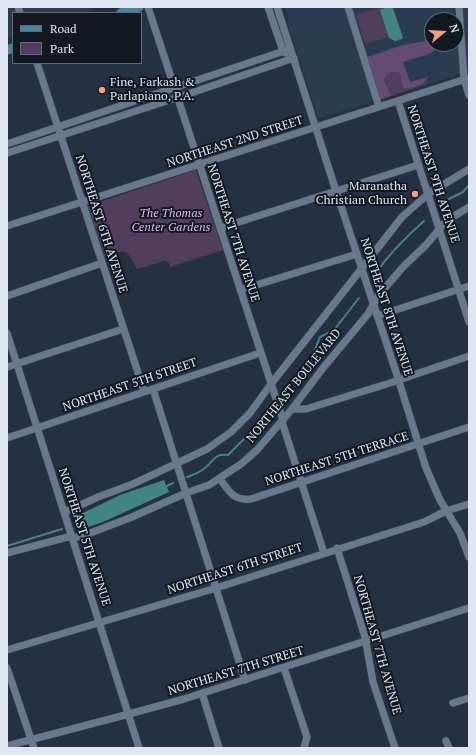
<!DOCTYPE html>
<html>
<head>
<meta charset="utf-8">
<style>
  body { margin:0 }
  #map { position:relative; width:476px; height:755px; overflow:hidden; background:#243142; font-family:"PT Serif",serif }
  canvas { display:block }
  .frame { position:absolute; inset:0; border:8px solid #dde6f1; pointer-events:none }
  .legend { position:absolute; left:12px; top:12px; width:130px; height:52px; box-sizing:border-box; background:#131921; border:1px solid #646b74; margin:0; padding:5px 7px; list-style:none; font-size:12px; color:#dde6f1 }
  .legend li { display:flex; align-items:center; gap:8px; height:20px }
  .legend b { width:20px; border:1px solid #646b74 }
  .north { position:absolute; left:424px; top:12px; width:40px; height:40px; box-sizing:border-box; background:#131921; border:1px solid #646b74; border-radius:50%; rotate:72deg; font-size:11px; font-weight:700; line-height:16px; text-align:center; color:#dde6f1 }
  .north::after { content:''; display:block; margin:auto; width:14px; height:18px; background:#f2a080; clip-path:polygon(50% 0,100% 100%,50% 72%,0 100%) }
</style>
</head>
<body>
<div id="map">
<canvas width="476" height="755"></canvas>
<div class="frame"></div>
<ul class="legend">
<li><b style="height:5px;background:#47859f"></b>Road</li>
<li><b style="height:11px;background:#513d5d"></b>Park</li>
</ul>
<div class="north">N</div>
</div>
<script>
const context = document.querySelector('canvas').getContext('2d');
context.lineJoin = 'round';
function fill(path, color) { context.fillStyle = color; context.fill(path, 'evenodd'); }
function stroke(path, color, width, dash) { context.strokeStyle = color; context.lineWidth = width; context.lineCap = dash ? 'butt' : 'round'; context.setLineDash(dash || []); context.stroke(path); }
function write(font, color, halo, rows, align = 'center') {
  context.font = font + ' "PT Serif",serif'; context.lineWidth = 4; context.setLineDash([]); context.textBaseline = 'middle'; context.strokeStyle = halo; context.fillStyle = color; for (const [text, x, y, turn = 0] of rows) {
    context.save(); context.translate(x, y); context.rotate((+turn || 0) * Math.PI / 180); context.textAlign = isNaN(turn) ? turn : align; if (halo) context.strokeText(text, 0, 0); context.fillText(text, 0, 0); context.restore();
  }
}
fill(new Path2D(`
  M7,7H101L83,13H13V36L7,38Z
  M285,7H469V71L318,119L287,20L289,19ZM432,20H456V44H432Z`), '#293c52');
fill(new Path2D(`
  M382,7H393L394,9L404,39L395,42L388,37L365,44L356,15Z
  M394,72L400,73L403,88C411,89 420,86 426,81L427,84L391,96L384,79L387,74Z
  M196,170L223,250L170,267L169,263L165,261L137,269C127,249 126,249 105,257L88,206Z`), '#513d5d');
fill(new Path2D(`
  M432,40V44H435L434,51C427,56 413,58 403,62L410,82L428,77C425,86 411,89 403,88L400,73L394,72L387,74L384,80L391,96L380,100L367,57L403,45Z`), '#634b71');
fill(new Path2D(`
  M388,7H391L393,9L403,38L395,41L389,38L380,10Z
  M164,480L169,492L103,522L82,529L81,514L120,495Z`), '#438584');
stroke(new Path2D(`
  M445,201L463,192L469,185
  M375,274C389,254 406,237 424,221
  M284,391L290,385L299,379L309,365L320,337L334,330L359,298
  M187,477C193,475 200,472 205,468C214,461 214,453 228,455L251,432L269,409
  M167,486L173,483
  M7,546L62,529`), '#438584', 2);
const minor = new Path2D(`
  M18,7L20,13
  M148,7L283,420
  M268,7L283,51L286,53
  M277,7L336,191L397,375L426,468L440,500L460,533L469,557
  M348,7L379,107
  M459,7L464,79L469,95
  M37,63L144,391
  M398,101L469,322
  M7,144L290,49
  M7,153L182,96L294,58
  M7,226L469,78
  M220,228L418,165
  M240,290L357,254
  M7,296L102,263
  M377,316L469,286
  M7,333L139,748
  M7,367L123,329
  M153,389L245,680
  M292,409H306L390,383L469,356
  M282,422L324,553
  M7,438L260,353
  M220,479C229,491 233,501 251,499L469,427
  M65,512L98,497L133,484L207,449L231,432L250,413L271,384L402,217L428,194L469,169
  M337,548L365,637L373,682L395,748
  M7,553L68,537H80L132,517L186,493L209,485L241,464L257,450L292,409L323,368L368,314L378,296L403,267L426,245L446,221L469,207
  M7,650L216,588L424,522L446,511L469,504
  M7,668L34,748
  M284,668L307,737L304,748
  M202,693L219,748
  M453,703L469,698
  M446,741L449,748
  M7,746L129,714L184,699L469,608`);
const major = new Path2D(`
  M121,13L139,7
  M7,50L13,48`);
stroke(minor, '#424e5c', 8);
stroke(major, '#424e5c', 10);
stroke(minor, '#69798d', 7);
stroke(major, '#47859f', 9);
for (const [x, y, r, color] of [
  [102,90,4,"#f2a080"],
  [415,194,4,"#f2a080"]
]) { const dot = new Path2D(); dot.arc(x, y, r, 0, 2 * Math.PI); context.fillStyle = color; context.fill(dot); stroke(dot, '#131921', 1.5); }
write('12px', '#dde6f1', '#131921', [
  ["Fine, Farkash &",110,83],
  ["Parlapiano, P.A.",110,97],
  ["Maranatha",407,187,"right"],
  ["Christian Church",407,201,"right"]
], 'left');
write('12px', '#dde6f1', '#131921', [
  ["NORTHEAST 2ND STREET",235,142,-18],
  ["NORTHEAST 9TH AVENUE",433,174,72],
  ["NORTHEAST 6TH AVENUE",101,224,72],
  ["NORTHEAST 7TH AVENUE",233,233,72],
  ["NORTHEAST 8TH AVENUE",386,307,72],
  ["NORTHEAST 5TH STREET",130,385,-19],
  ["NORTHEAST BOULEVARD",294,386,-51],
  ["NORTHEAST 5TH TERRACE",337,459,-18],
  ["NORTHEAST 5TH AVENUE",84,537,72],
  ["NORTHEAST 6TH STREET",235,569,-18],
  ["NORTHEAST 7TH AVENUE",377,645,74],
  ["NORTHEAST 7TH STREET",236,671,-17]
]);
write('italic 12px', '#deb5f5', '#131921', [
  ["The Thomas",171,214],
  ["Center Gardens",171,228]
]);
</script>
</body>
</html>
